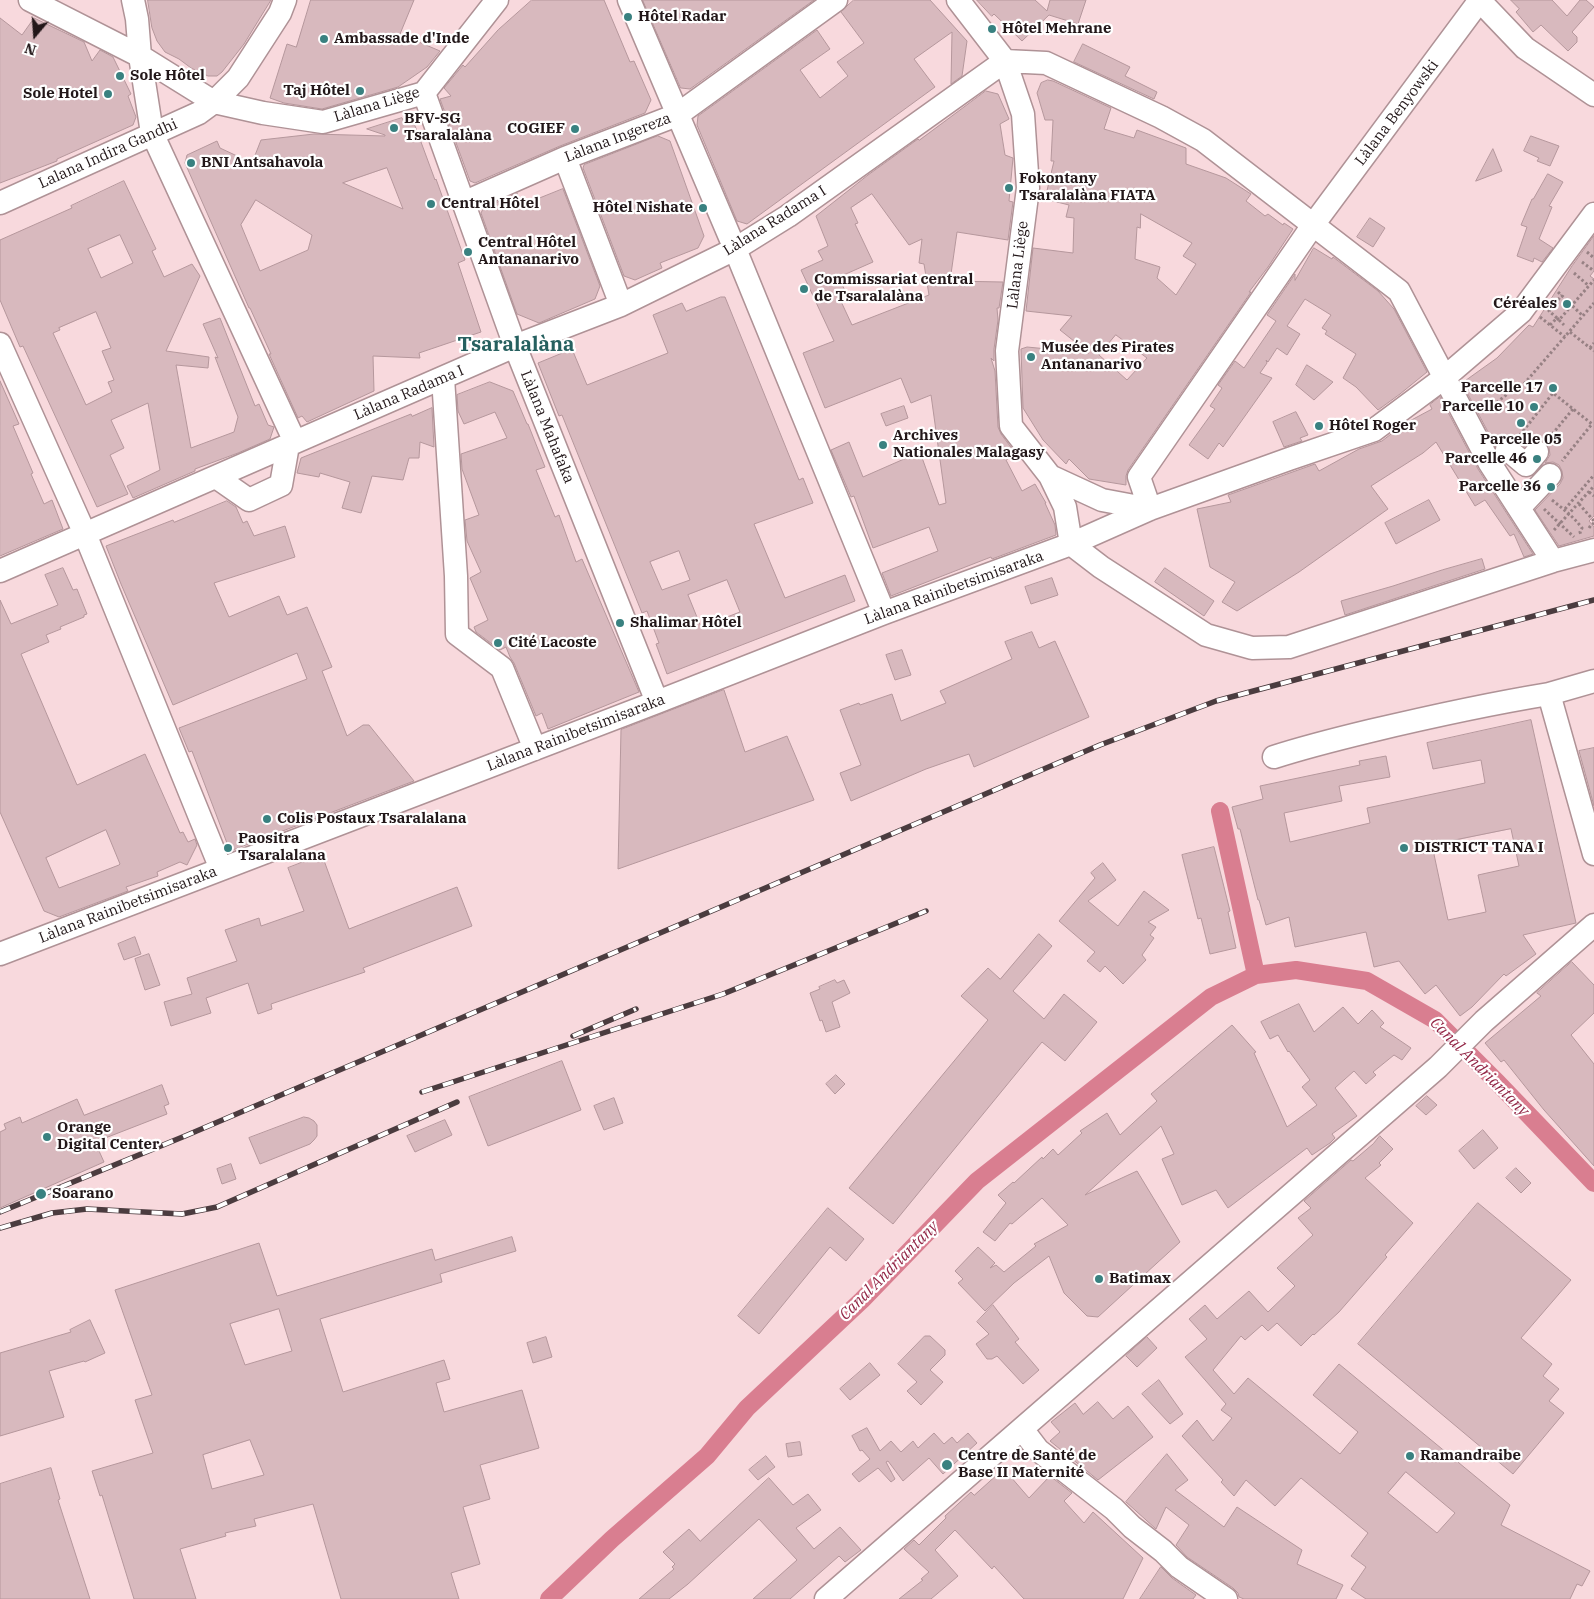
<!DOCTYPE html>
<html>
<head>
<meta charset="utf-8">
<style>
  body { margin:0 }
  #map { position:relative; width:1594px; height:1599px; overflow:hidden; background:#f8d9dd; font-family:"IBM Plex Serif",serif }
  canvas { display:block }
  .north { position:absolute; left:10px; top:10px; width:50px; height:50px; -webkit-text-stroke:4px #fff; paint-order:stroke; rotate:198deg; font-size:14px; font-weight:700; line-height:20px; text-align:center; color:#221719 }
  .north::after { content:''; display:block; margin:auto; width:18px; height:22px; background:#221719; clip-path:polygon(50% 0,100% 100%,50% 72%,0 100%) }
</style>
</head>
<body>
<div id="map">
<canvas width="1594" height="1599"></canvas>
<div class="north">N</div>
</div>
<script>
const context = document.querySelector('canvas').getContext('2d');
context.lineJoin = 'round';
function stroke(path, color, width, dash) { context.strokeStyle = color; context.lineWidth = width; context.lineCap = dash ? 'butt' : 'round'; context.setLineDash(dash || []); context.stroke(path); }
function fill(path, color) { context.fillStyle = color; context.fill(path, 'evenodd'); }
function write(font, color, halo, rows, align = 'center') {
  context.font = font + ' "IBM Plex Serif",serif'; context.lineWidth = 4.5; context.setLineDash([]); context.textBaseline = 'middle'; context.strokeStyle = halo; context.fillStyle = color; for (const [text, x, y, turn = 0] of rows) {
    context.save(); context.translate(x, y); context.rotate((+turn || 0) * Math.PI / 180); context.textAlign = isNaN(turn) ? turn : align; if (halo) context.strokeText(text, 0, 0); context.fillText(text, 0, 0); context.restore();
  }
}
stroke(new Path2D(`
  M1220,811L1256,975
  M549,1599L612,1539L707,1456L747,1408L862,1300L977,1181L1211,997L1256,975L1296,970L1367,981L1435,1020L1497,1082L1594,1183`), '#d97e90', 18);
const building = new Path2D(`
  M148,0H271L244,44L222,72L217,76H208L191,68L179,59L165,52L157,41L152,28Z
  M311,0H414L400,34L440,51L427,67L398,87L322,109L284,103L270,98L287,44L296,47Z
  M532,0H604L630,62L634,61L651,100L645,113L560,146L475,183L470,181L440,99L451,96L444,88L463,65L465,67L498,30Z
  M643,0H814L690,89L681,88Z
  M854,0H930L967,41L962,76L951,84L952,32L914,59L935,87L747,224L737,221L697,125L698,116L817,30L830,49L800,70L820,98L848,76L837,62L864,43L841,12Z
  M977,0H1035L1047,11L1050,0H1086L1078,24L1049,15L1022,41L994,14L992,16Z
  M1511,0H1552L1567,16L1580,0H1586L1594,7L1572,32L1577,37V42L1568,51L1541,25L1533,32L1516,12L1519,9Z
  M0,18L22,35L34,18L84,42L92,61L100,50L113,57L131,94L128,96L136,117L133,125L57,159V161L0,183Z
  M1083,44L1130,67L1125,76L1157,92L1154,99L1074,62Z
  M1048,80L1053,81L1111,108L1104,129L1134,138L1137,130L1186,148V164L1226,178L1251,194L1246,201L1265,216L1268,214L1283,225L1284,223L1293,229L1268,267L1249,292H1251L1128,470L1126,476V485L1089,479L1069,459L1066,464L1043,440L1023,408L1021,349L1027,347L1089,353L1060,330L1072,316L1026,311L1033,248L1073,253L1074,218L1066,217L1069,205L1045,199L1054,161H1051L1053,120H1045L1037,93L1041,83ZM1141,214L1192,243L1183,256L1196,264L1176,295L1157,278L1160,267L1135,259L1137,227L1140,228ZM1116,335L1147,358L1127,380L1099,355Z
  M986,91L998,94L1009,119L1000,124L1005,155L1013,158L1009,201L1013,202L1008,240L957,232L950,281L1003,282L999,308H997L998,320L994,349V361L991,358L995,371L998,427L1001,434L1016,454L1006,460L1022,491L1035,484L1046,503H1045L1055,525L1056,535L992,559L991,557L891,596L882,573L938,551L929,527L873,548L854,496L851,497L831,450L849,442L863,477L920,452L939,505L946,503L931,395L911,403L901,378L825,408L803,353L834,341L801,270L823,260L818,251L828,246L816,216L868,175L918,139L919,140ZM872,194L909,245L922,239L919,263L924,264L929,295L852,325L838,295L845,291L839,277L873,262L855,224L858,223L851,208Z
  M402,118L404,122L408,121L409,124L414,123L435,180L436,179L465,260L458,263L481,332L419,353L420,358L373,356L374,391L307,422L302,416L298,418L269,354H271L250,308H249L185,163L187,155L217,141L220,148L252,163L261,140L314,134L385,136V135L367,129ZM387,168L403,209L343,183ZM256,200L312,235L308,250L260,271L241,225Z
  M658,136L670,141L704,236L698,248L660,263L662,268L635,280L624,276L583,168L584,165Z
  M1531,136L1559,146L1550,166L1537,161L1539,158L1524,151Z
  M1493,149L1502,171L1476,181Z
  M1548,174L1563,182L1549,206L1552,207L1539,239L1553,248L1542,262L1534,258L1533,262L1517,256L1527,227L1521,225L1532,199H1533Z
  M124,181L156,249L152,251L164,277L192,264L200,276L166,351L209,357L208,368L176,365L191,448L234,432L238,417L215,357L218,358L203,324L220,318L255,406L259,404L268,425L274,427L270,439L238,453L195,469V471L133,498L127,486L160,470L148,403L111,420L124,448L110,455L128,494L97,507L23,346L20,347L0,300V240L72,208L71,206ZM120,235L133,263L101,278L88,249ZM96,312L111,348L102,351L114,380L108,382L112,392L86,405L53,333L60,330L59,328Z
  M563,189L600,286L595,299L539,323L517,314L481,213L483,209L517,193L521,205Z
  M1370,218L1385,228L1373,247L1357,237Z
  M1594,236V271L1590,276L1594,279V516L1589,521L1594,527V536L1559,546L1535,510L1560,484L1563,478L1562,471L1559,465L1553,462L1545,463L1550,455L1549,447L1545,442L1539,439L1532,440L1524,447L1515,439L1509,436L1502,437L1497,440L1495,445L1462,383L1497,358L1529,325L1533,327L1572,266Z
  M1314,248L1332,259L1333,257L1378,291L1394,309L1427,372L1400,394L1378,410L1356,387L1343,378L1356,354L1325,334L1327,331L1322,328L1331,315L1305,299L1287,326L1300,334L1287,355L1277,348L1268,362L1266,360L1267,363L1260,373L1272,378L1223,447L1219,443L1208,459L1189,445L1215,409L1210,406L1222,388L1218,385L1235,361L1244,368L1276,321L1267,315L1295,274V280Z
  M721,297H725L799,480L803,478L813,503L754,524L785,598L845,575L855,601L667,674L656,644L659,643L647,611L642,613L562,415L559,416L538,363L572,349L587,385L668,353L653,315L682,303L686,311ZM679,551L690,580L662,590L650,562ZM727,580L740,612L701,627L688,595Z
  M1307,365L1333,382L1314,400L1296,385Z
  M0,381L19,424L13,426L33,473L31,474L44,504L52,500L63,529L0,556Z
  M490,382L513,391L527,424H528L545,467L536,470L555,517L559,515L576,562L582,559L639,692L548,729L542,713L536,716L514,663L510,657L506,647L500,650L476,632L474,627L488,620L470,578L481,572L467,541L465,520L479,515L462,469L461,454L507,438L495,412L464,424L458,411L457,395Z
  M1440,397L1478,469L1533,554L1524,557L1514,534L1510,536L1485,500L1475,506L1436,442L1423,453L1371,486L1388,509L1299,572L1237,611L1222,602L1235,582L1210,567L1197,509L1231,502L1228,495L1315,464L1319,471L1359,449L1382,441L1404,424L1432,409L1430,405Z
  M904,406L908,418L886,426L881,414Z
  M432,408L434,447L420,442L419,458H409L403,480L372,476L361,513L342,508L350,482L320,473L319,477L297,473L301,458L411,414L412,416Z
  M1296,412L1308,435L1300,438L1302,441L1284,447L1273,422Z
  M1429,500L1440,520L1396,544L1385,523Z
  M227,501L236,507L243,523L247,521L254,536L285,526L295,557L214,583L229,617L279,596L287,615L307,607L332,667L322,671L347,736L363,725H369L414,781L230,851L192,751L189,752L179,728L307,679L297,653L173,705L121,584L106,546L173,520L174,522Z
  M1482,559L1485,569L1345,615L1341,601L1393,586L1442,570Z
  M63,568L73,590L77,589L87,614L84,615V617L60,627L61,629L46,635L49,642L21,654L77,785L145,754L180,833L183,832L188,842L195,839L197,845L187,865L180,862L157,872L158,876L126,887L128,891L59,917L44,911L0,812V600L11,624L58,605L45,575ZM106,830L120,864L119,865L59,888L46,858Z
  M1165,568L1214,601L1204,616L1155,582Z
  M1052,578L1058,595L1031,604L1025,587Z
  M1032,632L1039,648L1055,641L1089,717L974,767L969,754L926,769L851,801L840,773L861,765L840,710L859,703L860,705L892,694L901,721L946,703L940,691L1012,659L1005,642Z
  M902,650L911,675L895,680L886,655Z
  M724,690L745,752L787,736L814,800L618,869L621,730Z
  M1531,720L1576,923L1523,935L1536,954L1506,976L1504,974L1472,1007L1460,1016L1436,985L1425,994L1399,961L1374,967L1366,932L1295,947L1289,917L1266,925L1259,900H1258L1240,829H1238L1232,807L1263,799L1260,786L1360,765L1359,761L1386,756L1390,777L1339,786L1342,801L1284,813L1290,842L1370,823L1367,808L1485,783L1481,760L1433,769L1427,743ZM1511,829L1519,866L1478,875L1486,912L1448,920L1432,845Z
  M1594,748V806L1579,751Z
  M1214,847L1230,911L1228,912L1236,948L1210,954L1201,918L1198,919L1182,855Z
  M322,855L349,929L457,887L472,926L363,968L365,972L271,1004L272,1009L258,1014L248,983L206,998L211,1013L171,1026L164,1002L192,994L187,978L237,961L225,930L259,918L261,926L304,911L288,868Z
  M1103,863L1116,880L1088,901L1118,926L1144,891L1169,910L1148,922L1156,927L1150,935L1154,938L1142,955L1146,960L1123,984L1105,966L1100,972L1087,961L1095,952L1059,921L1095,878L1091,873Z
  M1039,934L1052,946L1013,991L1044,1019L1064,994L1097,1022L1065,1061L1042,1042L893,1224L849,1188L988,1020L961,996L988,968L1000,979Z
  M135,937L141,954L124,960L118,944Z
  M149,954L160,985L145,990L135,959Z
  M1572,962L1594,985V1013L1571,1035L1594,1064V1166L1544,1110L1504,1060L1501,1062L1485,1043L1541,996L1537,993Z
  M835,980L837,983L844,980L850,993L832,1002L840,1027L826,1032L822,1020L820,1021L810,993L820,989L819,987Z
  M1299,1004L1314,1032L1343,1007L1358,1024L1372,1010L1384,1023L1380,1027L1411,1048L1402,1060L1394,1055L1373,1072L1376,1075L1366,1084L1354,1071L1335,1088L1357,1116L1332,1134L1335,1138L1330,1143L1312,1155L1307,1148L1228,1208L1216,1190L1182,1205L1162,1159L1174,1154L1161,1126L1085,1195L1137,1171L1180,1242L1098,1317L1087,1316L1064,1293L1049,1256L1014,1283L985,1311L958,1283L963,1279L955,1271L978,1247L995,1263L990,1268L996,1265L1004,1272L1036,1246L1034,1244L1068,1225L1042,1198L1012,1224L1010,1223L995,1241L983,1232L1006,1203L998,1195L1013,1182L1014,1183L1042,1157L1043,1159L1053,1149L1058,1155L1082,1133L1080,1131L1107,1113L1120,1135L1157,1101L1151,1094L1232,1025L1256,1052L1254,1053L1287,1127L1317,1105L1302,1087L1310,1080L1289,1051L1288,1052L1278,1035L1270,1039L1261,1022Z
  M562,1061L581,1110L488,1146L469,1097Z
  M836,1075L845,1084L835,1094L826,1084Z
  M162,1085L169,1104L164,1106L167,1114L95,1142L104,1162L0,1208V1132L6,1129L4,1124L20,1117L22,1123L77,1099L84,1115Z
  M1427,1096L1437,1105L1426,1115L1416,1106Z
  M614,1098L623,1123L604,1130L594,1106Z
  M304,1117L309,1118L314,1121L317,1125V1136L314,1140L310,1144L260,1164L249,1138Z
  M445,1120L452,1135L415,1152L407,1136Z
  M1483,1130L1498,1148L1474,1169L1459,1151Z
  M1380,1136L1393,1149L1379,1163L1381,1165L1365,1178L1413,1223L1385,1255L1387,1257L1339,1312L1314,1335L1313,1334L1301,1346L1277,1323L1268,1331L1262,1325L1245,1340L1241,1336L1213,1370L1234,1394L1248,1378L1340,1454L1358,1432L1313,1395L1339,1364L1510,1505L1501,1525L1590,1571L1582,1586L1577,1584L1570,1599H1366L1351,1589L1366,1567L1351,1556L1368,1533L1301,1478L1275,1506L1246,1480L1234,1496L1221,1482L1223,1480L1182,1436L1197,1420L1213,1441L1232,1418L1221,1410L1226,1404L1185,1357L1207,1339L1189,1319L1205,1305L1217,1319L1249,1291L1268,1312L1295,1286L1277,1268L1313,1235L1298,1218L1311,1208L1304,1201L1351,1160L1353,1161L1373,1144ZM1406,1472L1455,1513L1437,1533L1388,1493Z
  M231,1164L236,1179L222,1184L217,1169Z
  M1516,1168L1531,1183L1521,1193L1506,1178Z
  M1478,1203L1571,1280L1521,1338L1552,1364L1543,1376L1559,1389L1549,1401L1564,1413L1513,1474L1358,1344Z
  M828,1208L864,1239L846,1261L830,1247L759,1334L738,1316Z
  M512,1237L516,1251L440,1274L442,1282L320,1319L343,1392L444,1360L450,1379L436,1383L444,1412L522,1390L539,1448L480,1465L490,1499L463,1507L480,1564L451,1573L459,1599H341L313,1504L254,1519L256,1526L225,1533L226,1536L180,1549L196,1599H134L102,1495L100,1496L92,1471L153,1453L135,1400L152,1395L115,1290L259,1243L277,1296L432,1249L435,1260ZM279,1309L292,1351L245,1365L230,1324ZM250,1440L264,1475L212,1489L203,1455Z
  M993,1305L1019,1339L1015,1342L1039,1370L1023,1384L997,1356L992,1359H987L976,1344L989,1334L977,1322Z
  M90,1320L105,1353L85,1362L84,1361L49,1371L64,1417L0,1436V1353L71,1332L70,1330Z
  M925,1336H930L945,1350V1355L930,1370L943,1382L921,1405L907,1391L917,1382L898,1364Z
  M546,1337L552,1357L533,1363L527,1343Z
  M1147,1337L1157,1348L1137,1367L1126,1356Z
  M870,1363L880,1375L850,1400L840,1389Z
  M1159,1380L1183,1414L1170,1424L1142,1394Z
  M1098,1402L1113,1419L1128,1406L1153,1437L1098,1480L1050,1441L1060,1432L1051,1422L1075,1403L1083,1414Z
  M867,1428L880,1451L891,1441L901,1452L913,1441L918,1448L934,1433L944,1444L952,1437L957,1443L968,1433L977,1443L943,1474L929,1458L903,1481L888,1461L886,1462L895,1479L891,1482L878,1468L859,1482L852,1474L870,1459L862,1450L860,1451L852,1436Z
  M800,1442L802,1455L788,1457L786,1444Z
  M1167,1454L1188,1480L1175,1490L1224,1527L1237,1507L1302,1550L1297,1564L1343,1585L1336,1599H1244L1239,1597L1238,1593L1233,1588L1187,1557L1176,1545L1189,1525L1166,1507L1156,1529L1126,1502Z
  M766,1456L775,1467L758,1480L749,1470Z
  M51,1468L60,1499L58,1500L90,1599H0V1484Z
  M1004,1469L1029,1498L1050,1476L1072,1493L1064,1501L1084,1523L1093,1512L1143,1558L1123,1599H1024L994,1566L992,1569L955,1530L935,1550L958,1576L931,1599H899L923,1580L921,1579L929,1572L904,1549L914,1540L919,1545L946,1518L945,1516L971,1492L974,1495Z
  M769,1478L793,1505L808,1494L821,1510L796,1528L814,1549L840,1527L861,1550L845,1562L839,1556L790,1599H753L797,1560L759,1519L688,1584L669,1599H639L674,1569L672,1567L675,1564L663,1552L689,1529L700,1541Z
  M1161,1567L1172,1578L1196,1595L1193,1599H1140Z`);
fill(building, '#d8b9be');
stroke(building, '#b5979c', 1);
const minor = new Path2D(`
  M30,0L140,56L214,102L263,113L323,122L424,93L497,0
  M133,0L137,19L140,56L152,133L295,442
  M629,0L735,249L884,613
  M958,0L1005,61L1023,114L1028,188L1007,351L1011,426L1050,476L1065,507L1071,544L1101,567L1206,635L1252,648L1289,647L1553,561L1594,550
  M1480,1L1525,48L1594,95
  M1005,61L1046,63L1161,117L1203,140L1399,291L1489,462L1553,561
  M424,93L515,346L657,702
  M565,158L621,305
  M0,203L199,113L214,102L238,78L280,13L285,0
  M463,203L565,158L677,115L836,0
  M0,344L85,534L221,869
  M443,378L456,576L457,634L502,668L535,749
  M1507,449L1526,465L1537,452
  M1050,476L1102,500L1150,509
  M216,477L249,500L281,485L288,445
  M1519,508L1550,475
  M1150,509L1139,477L1313,225L1480,0
  M0,571L515,346L621,305L735,249L788,216L1005,61
  M1594,681L1549,694L1594,854
  M1274,757C1305,747 1337,739 1370,731C1429,717 1488,704 1549,694
  M0,954L657,702L884,613L1071,544L1150,509L1289,459L1374,430L1444,378L1521,312L1594,214
  M1022,1429L1038,1450L1114,1509L1132,1527L1163,1551L1179,1567L1226,1599
  M826,1599L1438,1067L1484,1021L1594,925`);
stroke(minor, '#af9296', 25);
stroke(new Path2D(`
  M1587,252L1594,258
  M1582,262L1594,271
  M1574,273L1589,286
  M1558,292L1583,316
  M1540,317L1565,337
  M1557,318L1549,311L1562,295
  M1559,320L1564,325
  M1550,325L1557,318L1559,320L1594,280
  M1570,332L1594,351
  M1590,348L1594,343
  M1485,412L1506,395L1515,385H1523L1594,303
  M1520,435L1553,393L1592,424L1562,461
  M1549,438L1573,409
  M1589,492L1594,496
  M1552,500C1563,509 1573,516 1582,528L1580,532L1581,535
  M1579,504L1594,521
  M1544,509L1574,537
  M1565,509L1594,475
  M1589,528L1591,525L1594,523
  M1554,530L1594,486`), '#978184', 3, [2.5, 2.5]);
stroke(minor, '#fff', 22);
const rail = new Path2D(`
  M573,1036L636,1009
  M422,1092L723,994L926,911
  M0,1212L185,1136L1100,745L1216,701L1594,600
  M0,1228L52,1213L87,1209L182,1214L217,1207L457,1102`);
stroke(rail, '#4b3c3f', 5.5);
stroke(rail, '#fff', 4, [11]);
for (const [x, y, r, color] of [
  [628,17,5,"#398180"],
  [992,29,5,"#398180"],
  [324,39,5,"#398180"],
  [120,76,5,"#398180"],
  [360,91,5,"#398180"],
  [108,94,5,"#398180"],
  [394,128,5,"#398180"],
  [575,129,5,"#398180"],
  [191,163,5,"#398180"],
  [1009,188,5,"#398180"],
  [431,204,5,"#398180"],
  [703,208,5,"#398180"],
  [468,252,5,"#398180"],
  [804,289,5,"#398180"],
  [1567,304,5,"#398180"],
  [1031,357,5,"#398180"],
  [1553,388,5,"#398180"],
  [1534,407,5,"#398180"],
  [1521,423,5,"#398180"],
  [1319,426,5,"#398180"],
  [883,445,5,"#398180"],
  [1537,459,5,"#398180"],
  [1551,487,5,"#398180"],
  [620,623,5,"#398180"],
  [498,643,5,"#398180"],
  [267,819,5,"#398180"],
  [228,848,5,"#398180"],
  [1404,848,5,"#398180"],
  [47,1137,5,"#398180"],
  [41,1194,6,"#398180"],
  [1099,1279,5,"#398180"],
  [1410,1456,5,"#398180"],
  [947,1465,6,"#398180"]
]) { const dot = new Path2D(); dot.arc(x, y, r, 0, 2 * Math.PI); context.fillStyle = color; context.fill(dot); stroke(dot, '#fff', 2); }
write('bold 15px', '#221719', '#fff', [
  ["Hôtel Radar",638,17],
  ["Hôtel Mehrane",1002,29],
  ["Ambassade d'Inde",334,39],
  ["Sole Hôtel",130,76],
  ["Taj Hôtel",350,91,"right"],
  ["Sole Hotel",98,94,"right"],
  ["BFV-SG",404,119],
  ["Tsaralalàna",404,136],
  ["COGIEF",565,129,"right"],
  ["BNI Antsahavola",201,163],
  ["Fokontany",1019,179],
  ["Tsaralalàna FIATA",1019,196],
  ["Central Hôtel",441,204],
  ["Hôtel Nishate",693,208,"right"],
  ["Central Hôtel",478,243],
  ["Antananarivo",478,260],
  ["Commissariat central",814,280],
  ["de Tsaralalàna",814,297],
  ["Céréales",1557,304,"right"],
  ["Musée des Pirates",1041,348],
  ["Antananarivo",1041,365],
  ["Parcelle 17",1543,388,"right"],
  ["Parcelle 10",1524,407,"right"],
  ["Hôtel Roger",1329,426],
  ["Archives",893,436],
  ["Nationales Malagasy",893,453],
  ["Parcelle 05",1521,440,"center"],
  ["Parcelle 46",1527,459,"right"],
  ["Parcelle 36",1541,487,"right"],
  ["Shalimar Hôtel",630,623],
  ["Cité Lacoste",508,643],
  ["Colis Postaux Tsaralalana",277,819],
  ["Paositra",238,839],
  ["Tsaralalana",238,856],
  ["DISTRICT TANA I",1414,848],
  ["Orange",57,1128],
  ["Digital Center",57,1145],
  ["Soarano",52,1194],
  ["Batimax",1109,1279],
  ["Centre de Santé de",958,1456],
  ["Base II Maternité",958,1473],
  ["Ramandraibe",1420,1456]
], 'left');
write('15px', '#221719', '#fff', [
  ["Làlana Liège",377,105,-17],
  ["Làlana Benyowski",1397,113,-53],
  ["Làlana Ingereza",618,138,-21],
  ["Lalana Indira Gandhi",108,154,-24],
  ["Làlana Radama I",775,221,-32],
  ["Làlana Liège",1018,265,-83],
  ["Làlana Radama I",409,393,-23],
  ["Làlana Mahafaka",547,427,68],
  ["Làlana Rainibetsimisaraka",954,588,-20],
  ["Làlana Rainibetsimisaraka",576,733,-21],
  ["Làlana Rainibetsimisaraka",128,905,-21]
]);
write('italic 16px', '#922646', '#fff', [
  ["Canal Andriantany",1479,1067,45],
  ["Canal Andriantany",889,1271,-45]
]);
write('bold 20px', '#26605f', '#fff', [
  ["Tsaralalàna",516,345]
]);
</script>
</body>
</html>
